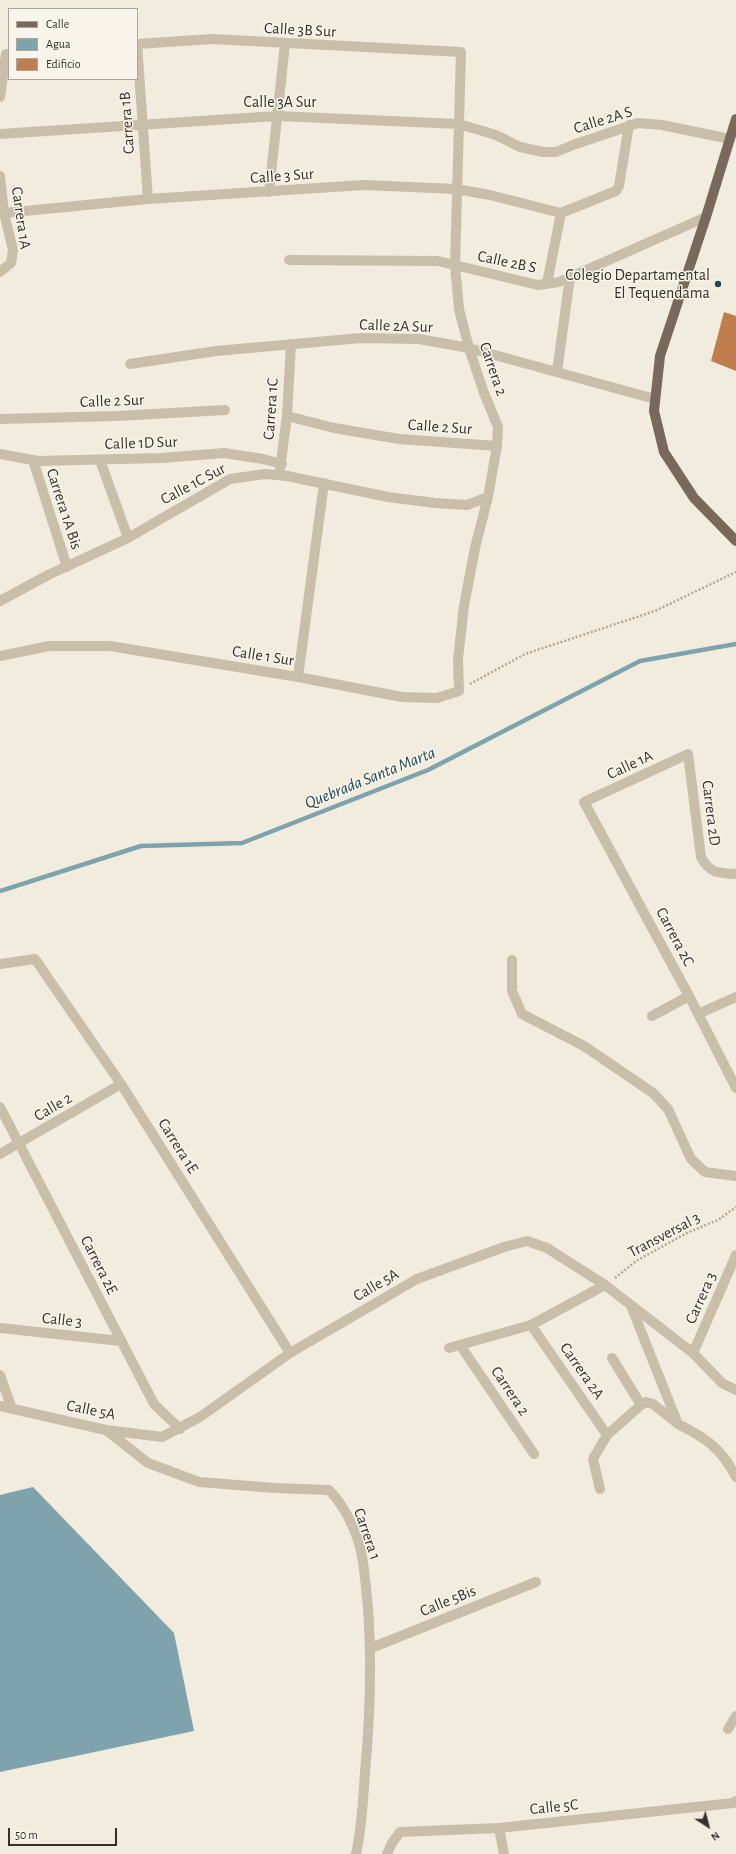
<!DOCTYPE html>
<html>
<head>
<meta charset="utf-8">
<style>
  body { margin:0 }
  #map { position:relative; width:736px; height:1854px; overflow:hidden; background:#f1ecde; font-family:"Alegreya Sans",sans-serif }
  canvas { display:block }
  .legend { position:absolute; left:8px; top:8px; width:130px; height:72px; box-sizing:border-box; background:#f9f5ea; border:1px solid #aba69d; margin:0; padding:5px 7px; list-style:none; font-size:12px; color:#373029 }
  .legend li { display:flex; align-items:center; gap:8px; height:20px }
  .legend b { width:20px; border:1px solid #aba69d }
  .north { position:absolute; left:688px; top:1806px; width:40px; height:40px; -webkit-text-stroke:3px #f9f5ea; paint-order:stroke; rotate:144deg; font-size:11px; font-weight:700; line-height:16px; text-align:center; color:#373029 }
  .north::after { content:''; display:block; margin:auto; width:14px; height:18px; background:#373029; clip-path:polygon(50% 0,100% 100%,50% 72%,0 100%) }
  .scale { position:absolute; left:8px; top:1828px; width:109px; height:18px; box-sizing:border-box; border:2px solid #373029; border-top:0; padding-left:5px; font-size:12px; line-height:14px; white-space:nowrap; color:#373029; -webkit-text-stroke:3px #f9f5ea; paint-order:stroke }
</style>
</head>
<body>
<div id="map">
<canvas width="736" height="1854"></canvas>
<ul class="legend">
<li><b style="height:5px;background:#786a5b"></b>Calle</li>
<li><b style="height:11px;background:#7ea3ad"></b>Agua</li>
<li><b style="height:11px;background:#c07d4e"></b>Edificio</li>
</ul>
<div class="north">N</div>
<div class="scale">50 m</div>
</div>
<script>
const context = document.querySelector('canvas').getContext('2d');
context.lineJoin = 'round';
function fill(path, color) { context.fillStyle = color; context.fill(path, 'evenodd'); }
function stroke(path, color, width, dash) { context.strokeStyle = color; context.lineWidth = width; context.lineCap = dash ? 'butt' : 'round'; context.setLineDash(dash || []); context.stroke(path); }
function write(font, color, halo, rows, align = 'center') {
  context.font = font + ' "Alegreya Sans",sans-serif'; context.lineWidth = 3; context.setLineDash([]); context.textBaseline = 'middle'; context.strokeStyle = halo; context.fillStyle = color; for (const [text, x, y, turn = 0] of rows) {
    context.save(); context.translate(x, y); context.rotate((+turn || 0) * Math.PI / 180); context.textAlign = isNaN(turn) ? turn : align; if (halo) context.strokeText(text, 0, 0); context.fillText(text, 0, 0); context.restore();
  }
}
fill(new Path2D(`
  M33,1487L174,1633L194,1731L0,1772V1495Z`), '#7ea3ad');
stroke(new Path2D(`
  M0,891L141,846L242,843L428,770L640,661L736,644`), '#7ea3ad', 4.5);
fill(new Path2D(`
  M724,312L736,316V371L711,361Z`), '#c07d4e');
stroke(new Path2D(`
  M470,684L525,654L655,611L736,572
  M615,1278L636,1261L687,1233L718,1220L736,1207`), '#b5a895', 2.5, [2, 2]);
stroke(new Path2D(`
  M137,44L148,199
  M0,97L6,54
  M0,134L277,116L459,124L496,135L520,147L543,152H556L573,145L638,123L662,125L730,139
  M0,176L4,213L13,250L11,263L0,272
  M269,192L285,44
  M4,213L148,199L364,185L456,189L490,195L561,213
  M561,213L616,191L619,186L629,125
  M289,260L438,261L538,285L559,282L706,217
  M547,283L561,213
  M130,364L216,351L361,338L419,339L469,348L655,399
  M557,372L570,277
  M287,416L334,428L399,439L497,446
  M0,419L117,416L225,410
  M0,454L38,461L162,458L224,453L263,459L282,464
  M33,460L67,567
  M100,460L128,538
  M280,469L287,416L291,344
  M0,601L48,575L128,538L230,479L265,474L287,476L388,497L435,503L467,505L488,497
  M0,656L49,646H110L298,677L402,697L437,698L459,691L458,659L464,606L475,548L488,497L497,446L498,427L484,393L469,348L459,309L455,266L461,52L212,39L137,44
  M298,677L324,483
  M736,874C719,873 710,874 701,857L688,754L584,802L689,996L736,1088
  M512,960V991L522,1014L584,1046L653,1093L668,1109L691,1159L705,1172L736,1176
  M0,964L35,959L121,1084L290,1353
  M698,1014L736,997
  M652,1016L689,996
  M0,1107L154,1404L180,1429
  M0,1154L121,1084
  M631,1306L678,1424C706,1438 721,1448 736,1477
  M531,1325L607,1435
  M0,1328L121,1341
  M460,1345L534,1454
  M449,1348L531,1325L605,1285
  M693,1353L736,1255
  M612,1358L641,1405
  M0,1375L12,1409
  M0,1406L106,1430L162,1437L200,1417L290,1353L417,1279L504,1247L527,1241L547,1248L605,1285L693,1353L722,1383L736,1390
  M106,1430L148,1463L199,1482L275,1488L329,1490C344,1505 356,1530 361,1551C365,1570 366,1589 368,1609C372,1663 370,1718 365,1773C363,1800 362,1827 356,1854
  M600,1489L593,1459L607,1435L641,1405L646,1402L653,1404L677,1423
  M371,1648L536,1582
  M728,1729L736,1716
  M499,1828L504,1854
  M387,1854L392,1843L400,1832L499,1828L733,1803L736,1801`), '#c9beaa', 10);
stroke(new Path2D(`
  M736,119L706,217L660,356L654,411L664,452L694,498L736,541`), '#786a5b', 10);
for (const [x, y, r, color] of [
  [718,284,4,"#214a57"]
]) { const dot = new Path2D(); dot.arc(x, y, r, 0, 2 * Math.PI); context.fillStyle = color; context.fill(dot); stroke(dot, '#f9f5ea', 1.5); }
write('16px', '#373029', '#f9f5ea', [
  ["Calle 3B Sur",300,30,3],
  ["Calle 3A Sur",280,102],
  ["Calle 2A S",603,120,-17],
  ["Carrera 1B",127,123,-94],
  ["Calle 3 Sur",282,176,-4],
  ["Carrera 1A",21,218,82],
  ["Calle 2B S",507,262,12],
  ["Calle 2A Sur",396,326,2],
  ["Carrera 2",493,369,71],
  ["Calle 2 Sur",112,401,-2],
  ["Carrera 1C",271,409,-86],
  ["Calle 2 Sur",440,427,4],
  ["Calle 1D Sur",141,443,-2],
  ["Calle 1C Sur",193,484,-28],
  ["Carrera 1A Bis",64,509,72],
  ["Calle 1 Sur",263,656,9],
  ["Calle 1A",630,765,-25],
  ["Carrera 2D",711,813,83],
  ["Carrera 2C",675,937,62],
  ["Calle 2",53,1107,-30],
  ["Carrera 1E",178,1146,58],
  ["Transversal 3",664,1235,-28],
  ["Carrera 2E",99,1265,63],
  ["Calle 5A",376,1285,-30],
  ["Carrera 3",701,1298,-66],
  ["Calle 3",62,1320,6],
  ["Carrera 2A",582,1371,55],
  ["Carrera 2",510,1391,56],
  ["Calle 5A",91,1410,11],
  ["Carrera 1",367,1534,71],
  ["Calle 5Bis",448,1601,-22],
  ["Calle 5C",554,1807,-6]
]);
write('16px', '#373029', '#f9f5ea', [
  ["Colegio Departamental",710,275],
  ["El Tequendama",710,293]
], 'right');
write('italic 17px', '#214a57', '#f9f5ea', [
  ["Quebrada Santa Marta",370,778,-22]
]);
</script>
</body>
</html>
